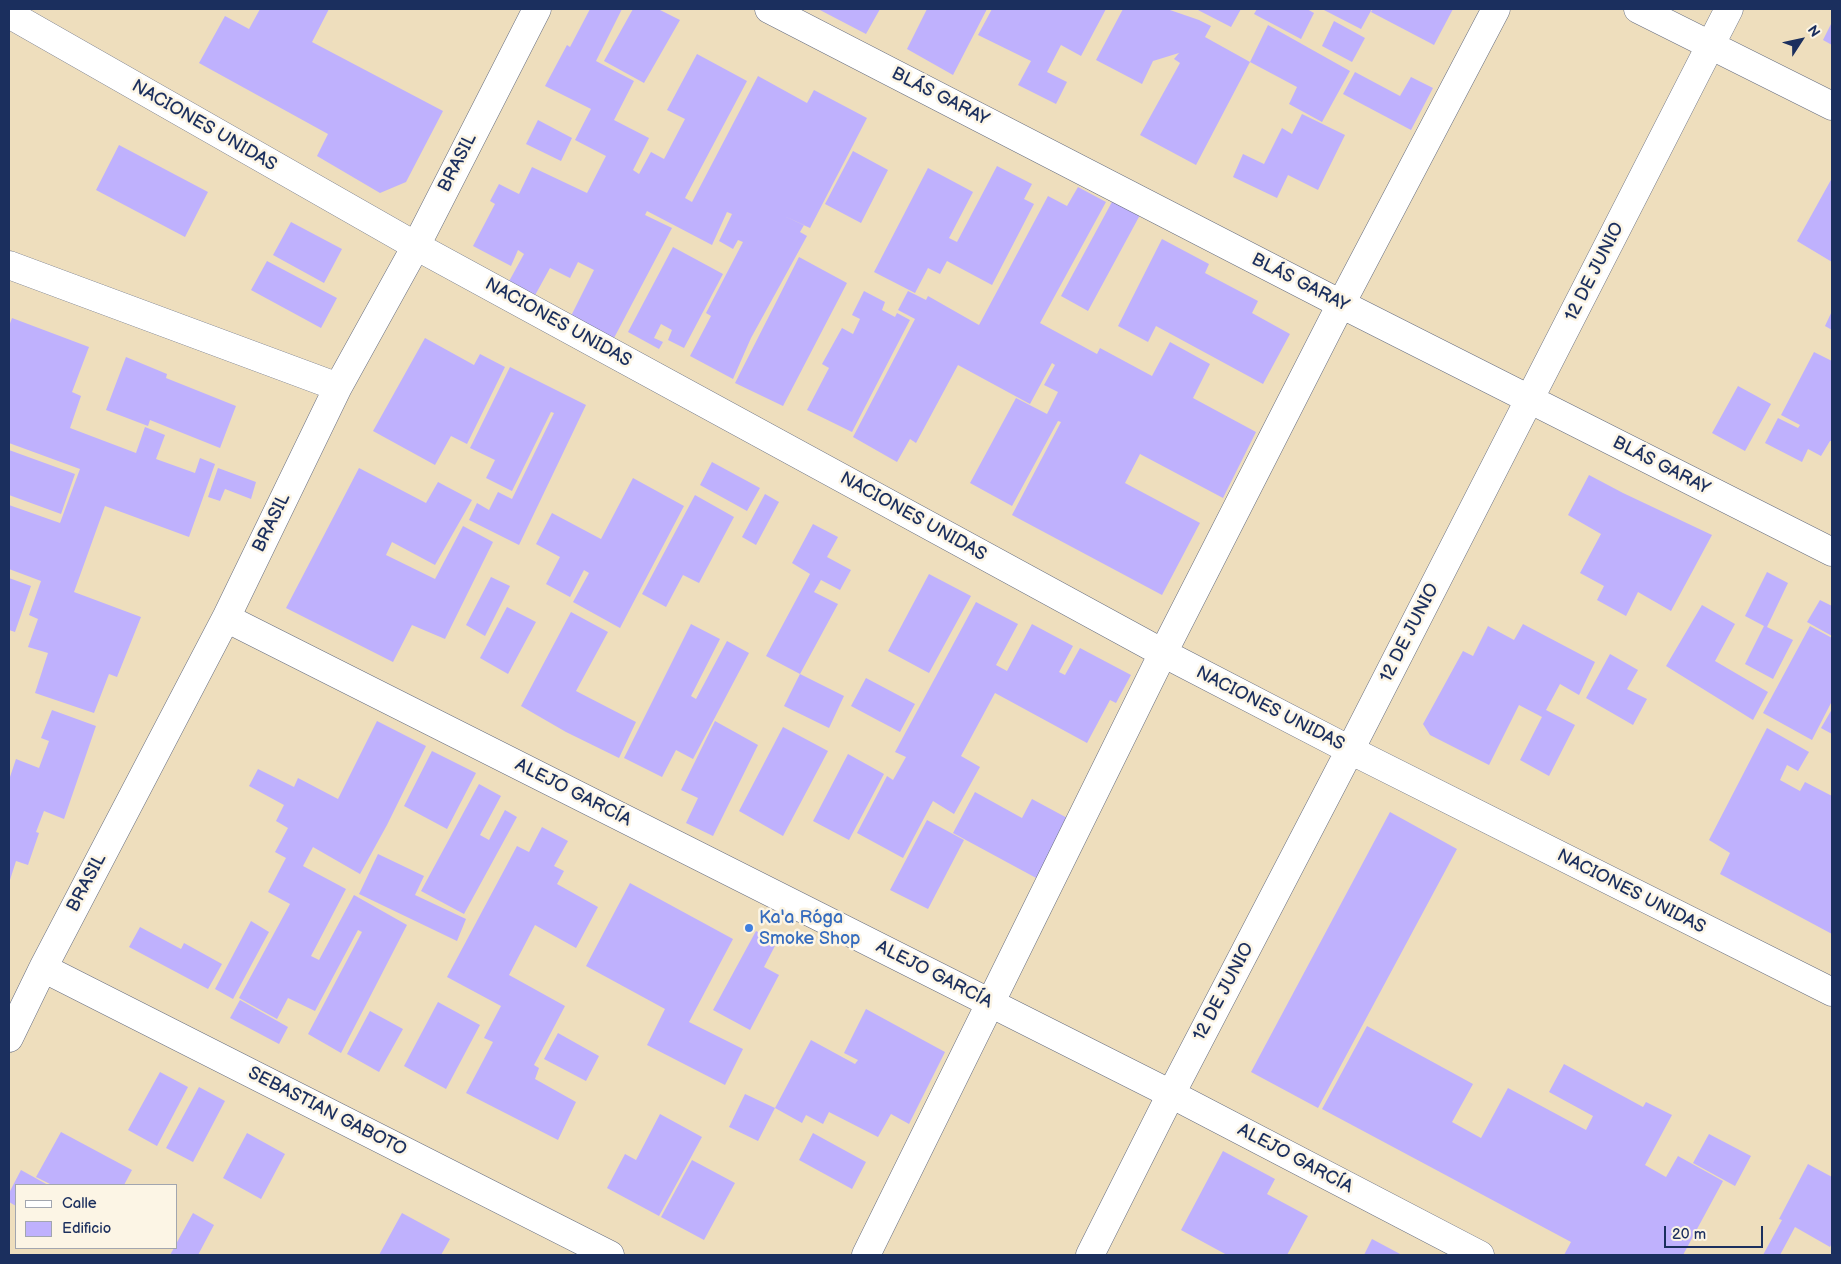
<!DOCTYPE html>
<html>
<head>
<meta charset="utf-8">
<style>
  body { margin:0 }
  #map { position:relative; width:1841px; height:1264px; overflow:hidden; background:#eedebd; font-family:"Balsamiq Sans",sans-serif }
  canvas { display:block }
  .frame { position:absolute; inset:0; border:10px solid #1b2f5e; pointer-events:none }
  .legend { position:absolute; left:15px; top:1184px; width:162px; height:65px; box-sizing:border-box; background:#fcf5e5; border:1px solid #a2a6af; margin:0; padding:6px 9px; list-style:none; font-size:15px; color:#1b2f5e }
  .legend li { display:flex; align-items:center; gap:10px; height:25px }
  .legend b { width:25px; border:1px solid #a2a6af }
  .north { position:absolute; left:1776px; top:15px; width:50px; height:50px; -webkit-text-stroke:4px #fcf5e5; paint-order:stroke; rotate:55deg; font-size:14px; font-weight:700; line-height:20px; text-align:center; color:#1b2f5e }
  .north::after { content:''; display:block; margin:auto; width:18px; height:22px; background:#1b2f5e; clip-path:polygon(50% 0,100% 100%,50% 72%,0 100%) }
  .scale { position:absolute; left:1664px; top:1226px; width:99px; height:22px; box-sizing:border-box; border:2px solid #1b2f5e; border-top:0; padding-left:6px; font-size:15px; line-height:18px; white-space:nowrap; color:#1b2f5e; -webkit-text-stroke:4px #fcf5e5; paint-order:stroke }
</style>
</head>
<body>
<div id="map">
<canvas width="1841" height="1264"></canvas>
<div class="frame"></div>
<ul class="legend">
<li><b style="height:6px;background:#fff"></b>Calle</li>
<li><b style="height:14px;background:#bfb1fd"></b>Edificio</li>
</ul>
<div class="north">N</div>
<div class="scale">20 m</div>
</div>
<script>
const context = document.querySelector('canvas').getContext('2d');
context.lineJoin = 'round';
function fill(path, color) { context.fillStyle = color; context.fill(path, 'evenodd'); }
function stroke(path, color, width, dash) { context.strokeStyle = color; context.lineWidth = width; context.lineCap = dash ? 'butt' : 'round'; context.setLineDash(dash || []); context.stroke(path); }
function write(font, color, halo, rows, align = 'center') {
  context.font = font + ' "Balsamiq Sans",sans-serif'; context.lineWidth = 5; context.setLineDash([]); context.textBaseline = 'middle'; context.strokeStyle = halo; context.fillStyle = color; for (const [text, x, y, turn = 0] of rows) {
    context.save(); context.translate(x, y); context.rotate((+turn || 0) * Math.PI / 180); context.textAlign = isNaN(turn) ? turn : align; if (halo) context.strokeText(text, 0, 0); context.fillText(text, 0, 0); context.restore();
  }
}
fill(new Path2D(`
  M260,9H329L312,42L443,111L406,182L380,193L317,156L328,134L199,63L225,16L249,29Z
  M590,9H622L596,61L634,81L614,120L649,138L633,170L639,174L651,152L664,159L685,119L667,110L697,54L747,81L685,198L692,202L758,76L807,103L814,90L867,118L810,228L784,216L804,225L800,232L807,236L751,338L733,379L690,356L711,316L706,313L743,242L738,240L733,249L719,241L732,214L727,212L712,245L647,211L645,215L672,228L614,338L571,316L594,270L578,262L570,278L550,268L533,299L507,285L524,254L518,250L511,266L473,246L495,204L490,201L499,184L519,194L532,167L587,193L606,156L575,140L591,109L545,86L567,45L570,47Z
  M633,9H658L680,20L644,83L604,61Z
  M818,9H880L866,34Z
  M927,9H987L953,75L907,49Z
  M992,9H1106L1081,56L1061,45L1047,72L1067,82L1056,104L1018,85L1031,61L978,35Z
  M1123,9H1167L1199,20L1211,26L1205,37L1250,62L1268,25L1350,71L1322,122L1289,104L1297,87L1250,62L1196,165L1140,135L1180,63L1174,59L1179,53L1153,61L1142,84L1096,60Z
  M1196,9H1241L1231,27Z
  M1257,9H1307L1314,13L1301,39L1254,14Z
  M1322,9H1372L1361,29Z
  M1373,9H1453L1434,45L1371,12Z
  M1334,21L1365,38L1352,62L1322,46Z
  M1832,22V45L1823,40Z
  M1355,72L1400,96L1411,77L1433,88L1411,130L1343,94Z
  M1302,114L1345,135L1318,190L1288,175L1277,198L1233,177L1243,154L1264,164L1282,128L1292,134Z
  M538,120L572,138L561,161L526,144Z
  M119,145L208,192L185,237L96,190Z
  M853,151L888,170L861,223L825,204Z
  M997,166L1032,184L1024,199L1034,204L992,285L947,261L940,274L928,268L915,293L874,272L928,168L973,192L949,238L957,242Z
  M1832,178V262L1797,241Z
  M1078,187L1106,202L1040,323L1097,354L1100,348L1152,376L1170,342L1210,364L1193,398L1256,432L1223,498L1140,454L1125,483L1200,523L1162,595L1012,515L1061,422L1058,421L1012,506L970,483L1016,398L1047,414L1058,392L1044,385L1055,365L1052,363L1030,404L958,365L916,443L910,439L897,462L853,437L915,319L898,310L908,291L926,300L928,296L979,325L1048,196L1067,206Z
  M1113,200L1140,215L1088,311L1061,296Z
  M291,222L342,249L324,283L273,255Z
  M1162,239L1209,264L1205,273L1258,301L1252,313L1290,334L1263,384L1156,326L1148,342L1118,326Z
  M673,247L723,274L684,348L668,340L672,330L661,324L654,338L663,342L659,349L628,332Z
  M799,257L847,283L783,406L735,383Z
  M267,261L337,298L321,328L251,290Z
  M864,291L885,302L882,310L895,317L897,313L910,320L852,432L807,410L829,368L822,364L842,328L853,334L860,319L852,315Z
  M1832,311V330L1825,326Z
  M12,318L89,347L72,392L81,396L70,428L136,453L145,427L165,435L156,459L195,473L200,458L215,464L189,537L105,506L74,592L141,617L117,677L109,674L94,713L35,693L48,653L28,647L38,619L29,615L41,581L9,569V505L60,523L80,469L9,443V326Z
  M425,338L474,365L480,354L505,367L467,444L451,436L435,465L373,431Z
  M1814,352L1832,361V441H1830L1821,456L1808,449L1802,462L1765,443L1778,418L1798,428L1800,425L1781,415Z
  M126,357L167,374L166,378L236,406L220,448L150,420L148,426L106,410Z
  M510,367L586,405L519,545L469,520L477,503L489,510L498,492L512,499L554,413L551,412L512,491L486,478L495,460L470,448Z
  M1738,386L1771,404L1745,451L1712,433Z
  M9,450L75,474L61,514L9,495Z
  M712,462L760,488L747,511L700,485Z
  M218,468L256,482L251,499L225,489L220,501L208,497Z
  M359,468L426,503L438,482L472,500L435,565L392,542L386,555L435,579L463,526L493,542L445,639L412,625L393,662L286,608Z
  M1589,475L1623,493L1712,535L1671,611L1638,592L1626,616L1597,600L1604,586L1580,573L1601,534L1568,515Z
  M633,478L684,506L620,628L573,602L589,573L584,570L570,597L546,584L560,557L536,544L552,513L601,539Z
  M765,494L779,502L756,545L742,537Z
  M695,495L734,517L699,583L683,575L666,607L642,594Z
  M813,524L838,537L827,557L851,570L840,590L821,580L814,592L838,604L800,674L844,696L829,728L784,706L800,674L766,656L810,574L792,563Z
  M1767,572L1788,583L1767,627L1793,640L1773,679L1745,664L1764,626L1745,616Z
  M929,574L971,596L929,673L888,651Z
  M491,577L510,586L485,636L466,625Z
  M9,578L31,586L15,632L9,630Z
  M1820,600L1832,606V636L1807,622Z
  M976,602L1018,624L996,665L1007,671L1032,624L1073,646L1059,672L1065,675L1080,648L1131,675L1116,703L1110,700L1087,743L995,693L961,756L980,767L954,814L933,801L903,858L857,833L887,776L893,780L906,757L895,752Z
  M1702,605L1735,624L1715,661L1768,692L1753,720L1666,666Z
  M507,607L536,622L508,674L480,658Z
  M571,612L608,632L576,691L636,722L619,758L566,732L521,706Z
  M691,624L720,639L691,696L696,699L727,641L749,653L693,759L676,750L662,777L624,758Z
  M1523,624L1595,662L1579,695L1560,684L1546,710L1575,725L1549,776L1520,760L1542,717L1519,705L1489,765L1430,735L1423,724L1463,651L1473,656L1488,626L1514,640Z
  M1810,626L1832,638V701L1812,740L1763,713Z
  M1610,654L1638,670L1627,689L1647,699L1633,725L1586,698Z
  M866,678L915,704L900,732L851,706Z
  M1832,709V734L1821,728Z
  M52,710L96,726L64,819L44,811L36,832L39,833L28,865L16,861L9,883V780L16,759L39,768L49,741L41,738Z
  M377,721L426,746L387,825L360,874L313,847L303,866L346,889L311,956L319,960L354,895L407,925L341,1053L308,1034L362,932L358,930L315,1011L288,998L277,1019L239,998L290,904L268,892L286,858L275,852L288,828L276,821L284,805L249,786L258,769L294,787L298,778L338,799Z
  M715,721L758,745L713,836L686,823L698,798L681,790Z
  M783,727L828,751L783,836L739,811Z
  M1767,728L1809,752L1798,771L1787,765L1780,780L1800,791L1805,782L1832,796V934L1720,874L1730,853L1709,840Z
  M432,751L476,773L447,829L404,806Z
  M848,754L884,774L849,840L813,821Z
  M479,784L501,796L480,835L489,840L505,810L517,817L464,914L421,891Z
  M975,792L1022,818L1032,799L1071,820L1038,879L953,833Z
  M1390,812L1457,849L1318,1108L1251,1072Z
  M927,820L964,840L928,909L890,890Z
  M542,827L568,841L554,866L564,871L557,884L598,907L576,948L535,925L509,975L565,1006L534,1065L539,1068L535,1079L576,1102L558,1140L466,1093L493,1042L484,1038L501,1006L447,977L517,846L529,852Z
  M378,854L424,876L415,895L466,919L457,941L359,894Z
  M630,883L733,939L689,1022L743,1049L725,1085L647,1045L665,1009L586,966Z
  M251,921L269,932L233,999L215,989Z
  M140,927L181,949L184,943L222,964L208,989L129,947Z
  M756,931L777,942L764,967L779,975L750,1030L713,1010Z
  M240,1000L288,1027L279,1044L230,1018Z
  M438,1002L480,1025L446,1089L404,1066Z
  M866,1009L945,1052L909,1124L891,1114L878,1137L829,1112L823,1124L806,1115L802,1123L775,1108L758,1141L729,1127L745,1094L775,1108L811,1040L855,1064L858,1060L844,1053Z
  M370,1011L403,1029L379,1072L347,1054Z
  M1367,1026L1473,1084L1452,1122L1481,1138L1508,1088L1586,1130L1593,1116L1549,1092L1564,1064L1643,1107L1646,1102L1672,1115L1645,1165L1666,1177L1678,1156L1723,1181L1683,1255H1564L1571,1242L1322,1109Z
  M558,1033L599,1056L586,1081L544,1059Z
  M160,1072L188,1087L157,1146L128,1130Z
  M199,1087L225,1101L193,1162L166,1148Z
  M660,1114L702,1137L659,1216L607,1188L625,1154L636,1160Z
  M61,1132L132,1170L124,1185H52L36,1177Z
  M247,1133L285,1154L261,1199L223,1178Z
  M813,1133L866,1162L852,1189L799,1160Z
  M1709,1134L1751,1156L1735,1186L1693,1163Z
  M1223,1151L1275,1179L1267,1194L1308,1216L1287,1255H1227L1181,1230Z
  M692,1160L735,1183L704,1240L661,1217Z
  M1808,1164L1832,1177V1243L1830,1247L1795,1227L1780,1255H1763L1782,1220L1779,1219Z
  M21,1170L48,1185H16V1206L9,1202V1193Z
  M193,1213L214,1225L198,1255H170L174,1248H176V1244Z
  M402,1213L450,1239L441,1255H379Z
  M1372,1239L1402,1255H1364Z`), '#bfb1fd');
const minor = new Path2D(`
  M769,9L1341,304L1832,552
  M1638,9L1832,106
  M9,14L416,246L1163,653L1350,750L1832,992
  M9,265L338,387
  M226,618L1171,1094L1480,1255
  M43,968L610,1255
  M9,1038L43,968L226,618L338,387L416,246L537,9
  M866,1255L1163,653L1341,304L1496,9
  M1090,1255L1171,1094L1350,750L1729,9`);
stroke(minor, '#656c7f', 29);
stroke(minor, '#fff', 28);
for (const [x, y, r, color] of [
  [749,928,5,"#3f7fe0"]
]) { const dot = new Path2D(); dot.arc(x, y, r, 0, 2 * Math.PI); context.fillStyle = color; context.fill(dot); stroke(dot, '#fcf5e5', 2); }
write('18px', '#1b2f5e', '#fcf5e5', [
  ["BLÁS GARAY",940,97,27],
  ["NACIONES UNIDAS",204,126,30],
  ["BRASIL",458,163,-63],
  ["12 DE JUNIO",1595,272,-63],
  ["BLÁS GARAY",1300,283,27],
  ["NACIONES UNIDAS",558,323,29],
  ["BLÁS GARAY",1661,466,27],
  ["NACIONES UNIDAS",913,517,29],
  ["BRASIL",272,523,-64],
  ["12 DE JUNIO",1410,633,-63],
  ["NACIONES UNIDAS",1270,709,27],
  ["ALEJO GARCÍA",573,793,27],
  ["BRASIL",87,883,-62],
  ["NACIONES UNIDAS",1631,892,27],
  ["ALEJO GARCÍA",934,975,27],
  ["12 DE JUNIO",1224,992,-62],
  ["SEBASTIAN GABOTO",327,1112,27],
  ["ALEJO GARCÍA",1295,1159,28]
]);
write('18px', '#366cbe', '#fcf5e5', [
  ["Ka'a Róga",759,918],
  ["Smoke Shop",759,939]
], 'left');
</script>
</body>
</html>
